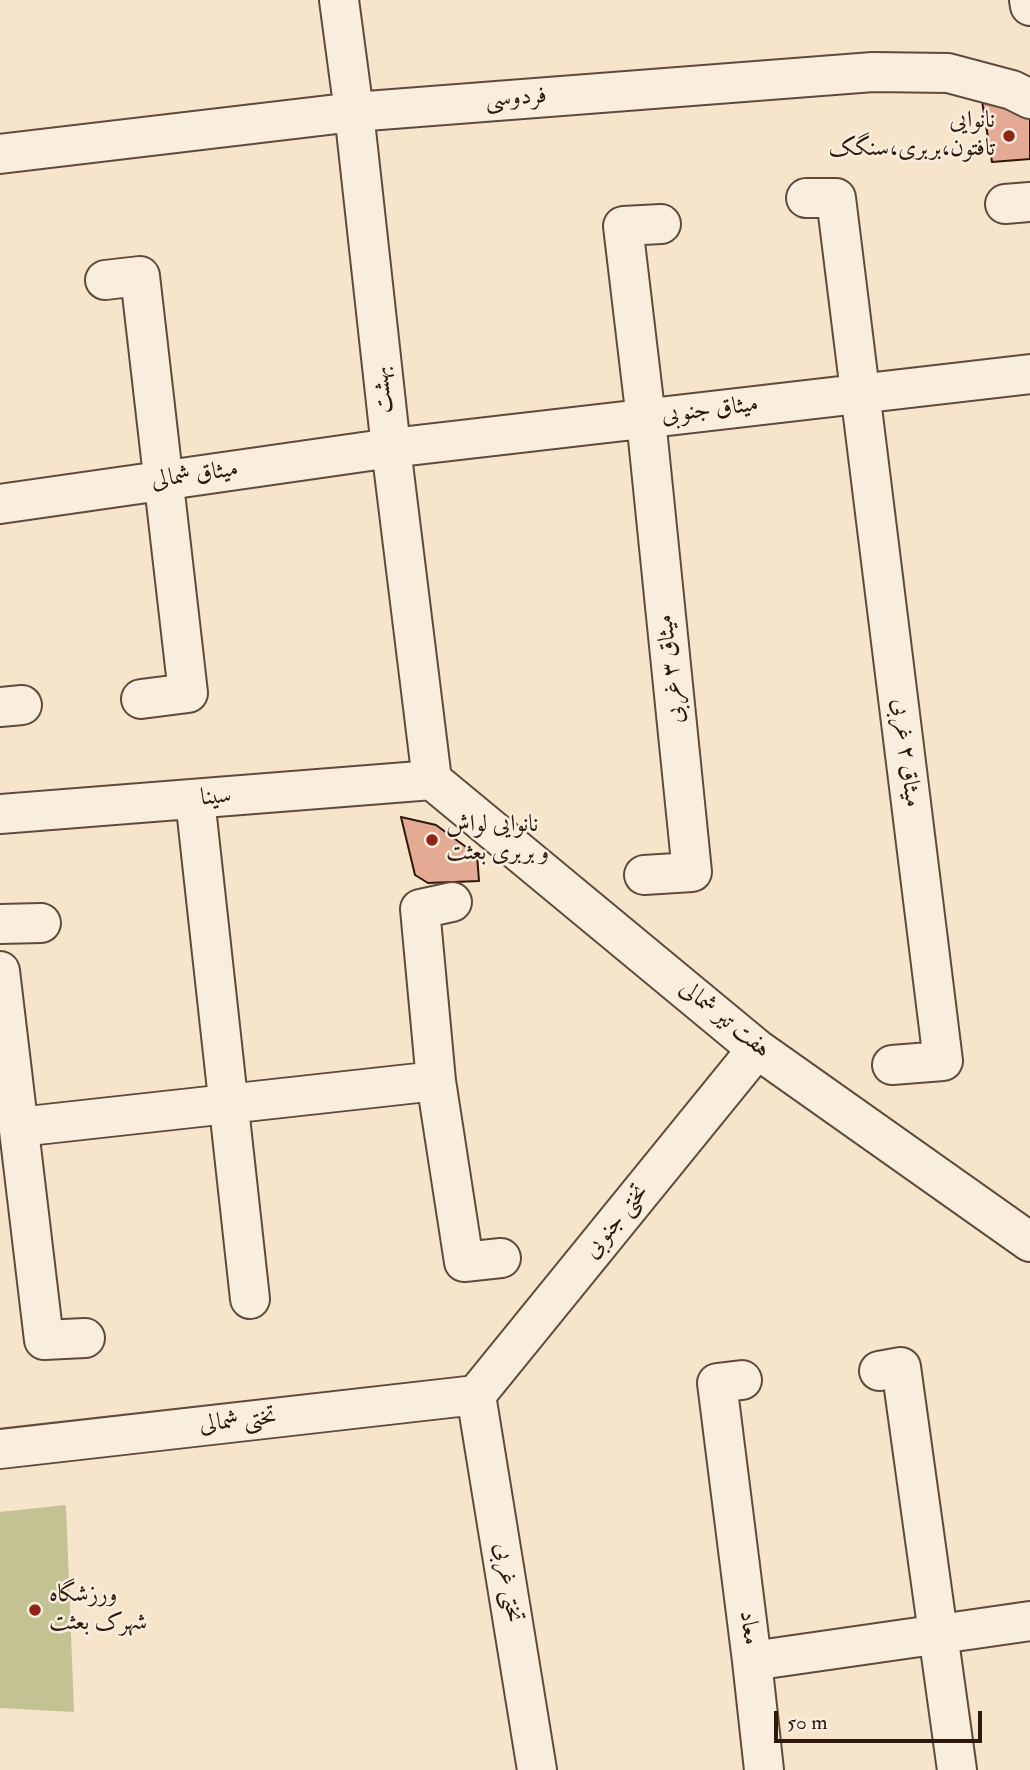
<!DOCTYPE html>
<html>
<head>
<meta charset="utf-8">
<style>
  body { margin:0 }
  #map { position:relative; width:1030px; height:1770px; overflow:hidden; background:#f6e4cb; font-family:"IM FELL Double Pica",serif }
  canvas { display:block }
  .scale { position:absolute; left:774px; top:1711px; width:208px; height:32px; box-sizing:border-box; border:4px solid #2c180c; border-top:0; padding-left:9px; font-size:21px; line-height:24px; white-space:nowrap; color:#2c180c; -webkit-text-stroke:5px #f9eddd; paint-order:stroke }
</style>
</head>
<body>
<div id="map">
<canvas width="1030" height="1770"></canvas>
<div class="scale">50 m</div>
</div>
<script>
const context = document.querySelector('canvas').getContext('2d');
context.lineJoin = 'round';
function fill(path, color) { context.fillStyle = color; context.fill(path, 'evenodd'); }
function stroke(path, color, width, dash) { context.strokeStyle = color; context.lineWidth = width; context.lineCap = dash ? 'butt' : 'round'; context.setLineDash(dash || []); context.stroke(path); }
function write(font, color, halo, rows, align = 'center') {
  context.font = font + ' "IM FELL Double Pica",Amiri,serif'; context.lineWidth = 5; context.setLineDash([]); context.textBaseline = 'middle'; context.strokeStyle = halo; context.fillStyle = color; for (const [text, x, y, turn = 0] of rows) {
    context.save(); context.translate(x, y); context.rotate((+turn || 0) * Math.PI / 180); context.textAlign = isNaN(turn) ? turn : align; if (halo) context.strokeText(text, 0, 0); context.fillText(text, 0, 0); context.restore();
  }
}
fill(new Path2D(`
  M66,1505L74,1712L0,1708V1512Z`), '#c3c293');
const building = new Path2D(`
  M981,95L1030,114V159L992,162Z
  M401,817L436,825L477,855L479,881L428,883L415,875Z`);
fill(building, '#e5aa94');
stroke(building, '#2c180c', 2);
const minor = new Path2D(`
  M339,0L354,112L391,448L432,780
  M1029,0L1030,6
  M0,154L354,112L873,72L948,73L1012,90L1030,99
  M806,198H836L943,1061L892,1065
  M1005,204L1030,202
  M105,280L140,276L188,693L141,699
  M0,504L391,448L1030,374
  M0,707L22,705
  M432,780L757,1049L1030,1242
  M195,799L250,1299
  M0,814L432,780
  M644,875L692,872L646,419L623,226L661,224
  M0,924L41,923
  M0,971L44,1340L85,1338
  M436,1081L420,909L452,902
  M19,1127L436,1081L464,1262L501,1258
  M879,1371L901,1367L957,1770
  M742,1380L717,1383L752,1661L1030,1621
  M476,1395L757,1049
  M476,1395L537,1770
  M0,1449L476,1395
  M752,1661L764,1770`);
stroke(minor, '#5e4b3c', 42);
stroke(minor, '#f9eddd', 38);
for (const [x, y, r, color] of [
  [1009,136,7,"#8f2418"],
  [432,840,7,"#8f2418"],
  [35,1610,7,"#8f2418"]
]) { const dot = new Path2D(); dot.arc(x, y, r, 0, 2 * Math.PI); context.fillStyle = color; context.fill(dot); stroke(dot, '#f9eddd', 2.5); }
write('24px', '#2c180c', '#f9eddd', [
  ["فردوسی",516,99,-4],
  ["بهشت",384,390,-96],
  ["میثاق جنوبی",710,411,-7],
  ["میثاق شمالی",195,476,-8],
  ["میثاق ۳ غربی",672,669,-96],
  ["میثاق ۲ غربی",905,753,83],
  ["سینا",216,798,-5],
  ["هفت تیر شمالی",724,1020,39],
  ["تختی جنوبی",617,1222,-51],
  ["تختی شمالی",238,1422,-6],
  ["تختی غربی",507,1583,81],
  ["معاد",748,1628,83]
]);
write('24px', '#2c180c', '#f9eddd', [
  ["نانوایی",995,122,"right"],
  ["تافتون،بربری،سنگک",995,150,"right"],
  ["نانوایی لواش",446,826],
  ["و بربری بعثت",446,854],
  ["ورزشگاه",49,1596],
  ["شهرک بعثت",49,1624]
], 'left');
</script>
</body>
</html>
